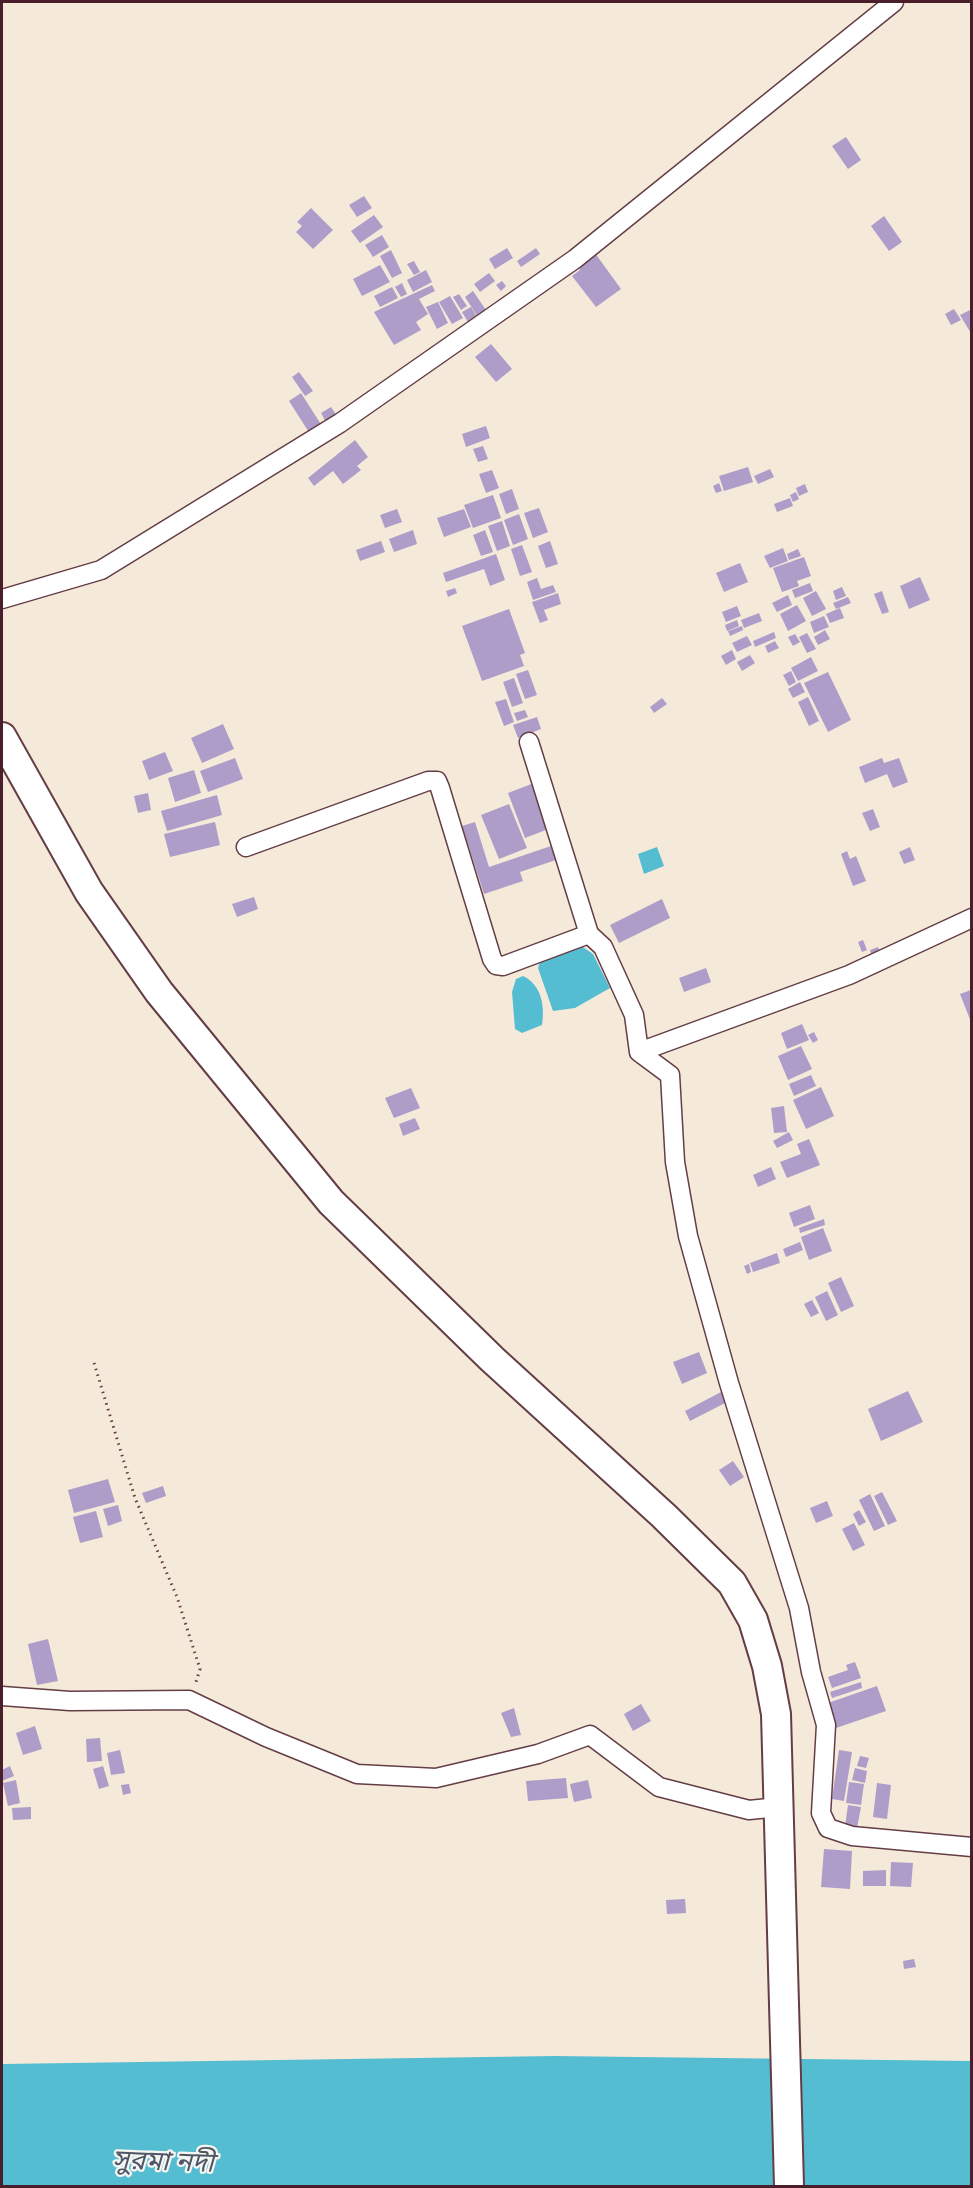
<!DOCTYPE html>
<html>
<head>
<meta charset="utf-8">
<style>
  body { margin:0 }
  #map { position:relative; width:973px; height:2188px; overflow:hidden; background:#f5eada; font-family:Caveat,sans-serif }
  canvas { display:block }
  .frame { position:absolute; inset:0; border:3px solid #4a1f2b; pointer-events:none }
</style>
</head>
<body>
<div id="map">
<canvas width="973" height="2188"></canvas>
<div class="frame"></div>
</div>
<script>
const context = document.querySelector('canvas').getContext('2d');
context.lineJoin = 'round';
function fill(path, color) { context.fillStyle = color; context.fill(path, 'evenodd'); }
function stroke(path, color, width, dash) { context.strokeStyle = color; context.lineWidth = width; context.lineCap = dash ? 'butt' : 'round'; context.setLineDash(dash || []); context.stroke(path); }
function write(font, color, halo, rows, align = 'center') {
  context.font = font + ' Caveat,"Noto Sans Bengali",sans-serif'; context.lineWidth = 4.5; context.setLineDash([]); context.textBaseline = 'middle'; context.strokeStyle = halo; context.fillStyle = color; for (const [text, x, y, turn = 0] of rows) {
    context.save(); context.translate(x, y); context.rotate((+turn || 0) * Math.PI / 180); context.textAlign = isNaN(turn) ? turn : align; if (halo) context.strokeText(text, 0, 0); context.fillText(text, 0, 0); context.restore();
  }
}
fill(new Path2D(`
  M657,847L664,866L644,874L638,854Z
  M580,945L593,954L610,988L575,1008L553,1011L538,968L540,962Z
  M523,976C542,985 545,1007 542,1025L522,1033L515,1029L512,992L516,979Z
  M555,2056L971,2061V2186H2V2064Z`), '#55bdd2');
fill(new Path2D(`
  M846,137L861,160L848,169L832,146Z
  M364,196L372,208L357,217L349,205Z
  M311,208L333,230L313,249L296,232L302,226L297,222Z
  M374,215L383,227L360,243L351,231Z
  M884,216L902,242L889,251L871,226Z
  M382,235L389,247L373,257L365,245Z
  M507,248L513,258L495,269L489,259Z
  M536,248L540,254L521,267L517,261Z
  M592,249L621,289L596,307L572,276L580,270L574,263Z
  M391,250L402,273L392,278L380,256Z
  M414,261L420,272L414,275L407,264Z
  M380,265L390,282L362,296L353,279Z
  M426,270L432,282L413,292L407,280Z
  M489,273L495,281L480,292L474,284Z
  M502,281L506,286L501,291L496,285Z
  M402,283L407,294L401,297L395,287Z
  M432,285L435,291L419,299L428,314L416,322L421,330L394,345L374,312Z
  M392,287L398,298L380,307L374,296Z
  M473,291L490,316L481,322L465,297Z
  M459,294L467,306L461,310L453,297Z
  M450,296L463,318L452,324L439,302Z
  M438,302L448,323L437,329L426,307Z
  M471,307L480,322L471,327L462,312Z
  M954,309L961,320L951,325L945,314Z
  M972,309V335L960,315Z
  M491,344L512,369L496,382L475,357Z
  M299,372L313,391L305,396L292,377Z
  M301,393L324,429L312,437L289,401Z
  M331,407L339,419L328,426L321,413Z
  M486,426L490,438L466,447L462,434Z
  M355,440L368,457L357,466L361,470L343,484L333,471L314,486L308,478Z
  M483,446L488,459L478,462L473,449Z
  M748,467L753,482L724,491L719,476Z
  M770,469L774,477L758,484L754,476Z
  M492,470L499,488L486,493L479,474Z
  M719,483L722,491L716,493L713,486Z
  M805,484L808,492L799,496L796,488Z
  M512,489L519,509L506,514L499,494Z
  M796,492L799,499L793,502L790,495Z
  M493,495L501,518L473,528L464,505Z
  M790,498L793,506L777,512L774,504Z
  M539,508L548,532L533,538L524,513Z
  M397,509L402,522L385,528L380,515Z
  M464,509L471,527L444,537L437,518Z
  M519,514L528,539L513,545L504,520Z
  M502,521L510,546L497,551L488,526Z
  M413,530L417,544L394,552L389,539Z
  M485,530L493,552L481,556L473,535Z
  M381,541L385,552L360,561L356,550Z
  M550,541L558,564L546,568L538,546Z
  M522,545L532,572L520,576L511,549Z
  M783,548L788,561L770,568L764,556Z
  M798,549L801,556L789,560L787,554Z
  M496,554L505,580L490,586L484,569L446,582L443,573Z
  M804,557L811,576L797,581L799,586L782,592L773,568Z
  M740,563L748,582L724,592L716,573Z
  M920,577L930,600L909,609L900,586Z
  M537,578L541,589L553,585L556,592L533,600L527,582Z
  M810,583L813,591L795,598L792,590Z
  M842,587L846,596L836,600L833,591Z
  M455,588L457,593L448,597L446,591Z
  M816,591L826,609L812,616L803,598Z
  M882,591L889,612L882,614L874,594Z
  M558,593L561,604L544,610L548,620L540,623L532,602Z
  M788,595L792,605L777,612L772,603Z
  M848,597L851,603L836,609L833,603Z
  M797,605L806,621L788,631L780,614Z
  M737,606L741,616L726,622L722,612Z
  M840,608L844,618L830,623L826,614Z
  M509,609L525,653L520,655L524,666L482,681L462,626Z
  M759,613L762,621L744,628L741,620Z
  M824,616L829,627L814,633L810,622Z
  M737,620L739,626L727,631L725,625Z
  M742,626L743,630L730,636L728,631Z
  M825,630L830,639L818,645L814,637Z
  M774,632L776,638L755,647L753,641Z
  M807,633L816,649L807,653L799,637Z
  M795,634L800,642L793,646L788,637Z
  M747,636L752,645L737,652L732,643Z
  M775,641L779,648L768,653L765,646Z
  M732,650L736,659L726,665L721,656Z
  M750,655L755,663L742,671L737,662Z
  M811,657L818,671L798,681L791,668Z
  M528,670L537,695L525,699L516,674Z
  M791,671L796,682L789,686L783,675Z
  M828,672L851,720L828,732L804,683Z
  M514,678L523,703L512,707L503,682Z
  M800,682L805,692L793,698L788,689Z
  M808,697L819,721L809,726L798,702Z
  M662,698L667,704L654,713L650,707Z
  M506,699L514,722L504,726L495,702Z
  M525,710L528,717L517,721L514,713Z
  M537,717L541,729L518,738L513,725Z
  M223,724L234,749L202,763L191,738Z
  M165,752L173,771L149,780L142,761Z
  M235,758L243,779L208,792L200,771Z
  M882,758L884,763L899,758L908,782L893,788L887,774L865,783L859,767Z
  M194,770L201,793L175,802L168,778Z
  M534,783L551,828L525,838L508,793Z
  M148,793L151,810L138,813L134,796Z
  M217,795L222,815L167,831L161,811Z
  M509,804L527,848L499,859L481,815Z
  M873,809L880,827L870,831L862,813Z
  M215,822L220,845L170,857L164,834Z
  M475,822L489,867L554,845L559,859L520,872L523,881L484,894L462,826Z
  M910,847L915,860L904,864L899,852Z
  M847,851L850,859L856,856L866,881L853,886L841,854Z
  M254,897L258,909L237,917L232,904Z
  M662,899L670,918L619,943L610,925Z
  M863,940L867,950L862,952L858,942Z
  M878,947L881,954L872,957L870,950Z
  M706,968L711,982L684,992L679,978Z
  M971,990V1022L960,994Z
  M802,1024L809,1040L787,1049L781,1033Z
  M814,1032L818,1040L813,1043L808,1035Z
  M801,1046L812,1069L788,1080L778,1056Z
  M811,1075L816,1086L794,1096L789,1084Z
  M821,1087L834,1116L806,1129L793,1100Z
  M411,1088L420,1108L394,1118L385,1098Z
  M784,1106L787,1132L774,1133L771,1108Z
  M415,1118L420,1129L403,1136L399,1124Z
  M789,1132L793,1140L777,1148L773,1141Z
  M809,1139L820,1165L787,1178L780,1162L801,1154L797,1144Z
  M771,1167L776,1179L758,1187L753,1175Z
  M810,1205L815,1219L794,1227L789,1213Z
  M824,1219L825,1225L800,1233L799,1228Z
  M823,1228L832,1251L809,1260L801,1237Z
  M800,1242L803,1250L786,1257L783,1249Z
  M777,1253L780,1263L753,1272L750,1263Z
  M749,1264L751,1272L747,1274L744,1266Z
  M841,1277L854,1306L841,1312L828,1283Z
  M827,1291L838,1315L826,1321L815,1297Z
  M812,1300L819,1313L811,1317L804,1304Z
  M699,1352L707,1373L682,1384L673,1362Z
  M908,1391L923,1422L881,1441L868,1409Z
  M721,1392L727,1402L690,1421L685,1411Z
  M733,1461L744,1477L730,1486L719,1470Z
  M108,1479L115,1502L74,1513L68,1490Z
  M163,1486L166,1496L146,1503L142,1493Z
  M882,1492L897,1521L888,1525L874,1496Z
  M870,1494L885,1526L874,1531L859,1500Z
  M827,1501L833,1516L816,1523L810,1508Z
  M118,1505L122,1521L108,1526L103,1509Z
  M859,1510L866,1522L859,1526L853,1514Z
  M96,1511L103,1537L80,1543L73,1517Z
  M854,1523L865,1545L853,1551L842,1529Z
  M48,1639L58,1681L37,1685L28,1644Z
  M855,1662L861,1678L832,1688L828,1677L848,1670L846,1665Z
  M861,1682L862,1688L832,1698L830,1692Z
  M877,1686L886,1711L836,1728L828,1703Z
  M641,1704L651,1721L633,1731L624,1714Z
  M514,1708L521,1735L511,1737L501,1713Z
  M35,1726L42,1749L23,1755L16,1733Z
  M100,1738L102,1761L87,1762L86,1739Z
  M120,1750L125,1773L111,1775L107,1753Z
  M839,1750L852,1752L844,1801L832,1799Z
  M860,1756L869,1758L866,1768L857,1766Z
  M10,1766L14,1776L2,1781V1770Z
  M103,1766L109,1786L99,1789L93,1769Z
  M855,1768L867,1771L865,1783L852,1780Z
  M566,1778L568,1798L528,1801L526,1781Z
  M16,1780L20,1803L8,1806L3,1783Z
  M588,1780L592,1798L574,1802L570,1784Z
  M849,1782L864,1784L861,1805L846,1803Z
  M877,1783L891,1785L887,1819L873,1817Z
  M129,1784L131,1793L123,1795L121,1785Z
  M848,1805L861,1807L857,1828L845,1826Z
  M31,1807V1819L13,1820L12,1808Z
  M824,1849L852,1851L850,1889L821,1887Z
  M891,1862L913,1863L911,1887L890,1886Z
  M886,1870V1886H863V1871Z
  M685,1899L686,1913L667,1914L666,1900Z
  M914,1959L916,1967L904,1969L903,1961Z`), '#ae9cc9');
const minor = new Path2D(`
  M2,599L101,570L340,423L575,259L894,2
  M529,742L589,934L603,947L634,1015L639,1052L670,1075L675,1162L688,1236L729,1383L799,1608L811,1672L826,1725L821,1813L828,1828L852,1836L972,1847
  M246,847L428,781H437L440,788L492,959L496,965L503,966L589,934
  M639,1052L849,975L972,918
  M2,1696L70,1701L189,1700L266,1737L357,1774L436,1778L538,1754L590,1735L659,1787L749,1810L779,1807`);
const primary = new Path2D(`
  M2,737L89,892L159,992L331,1202L492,1359L664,1516L732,1583L753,1620L767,1666L776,1714L789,2186`);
stroke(minor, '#643d45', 21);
stroke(primary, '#643d45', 32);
stroke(new Path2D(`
  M94,1363L135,1498L177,1597L200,1669L195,1685`), '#643d45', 3, [1.5, 4.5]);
stroke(minor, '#fff', 18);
stroke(primary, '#fff', 28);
write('italic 27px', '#4e5665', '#f6f6f2', [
  ["সুরমা নদী",163,2163,2]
]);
</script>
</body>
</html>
